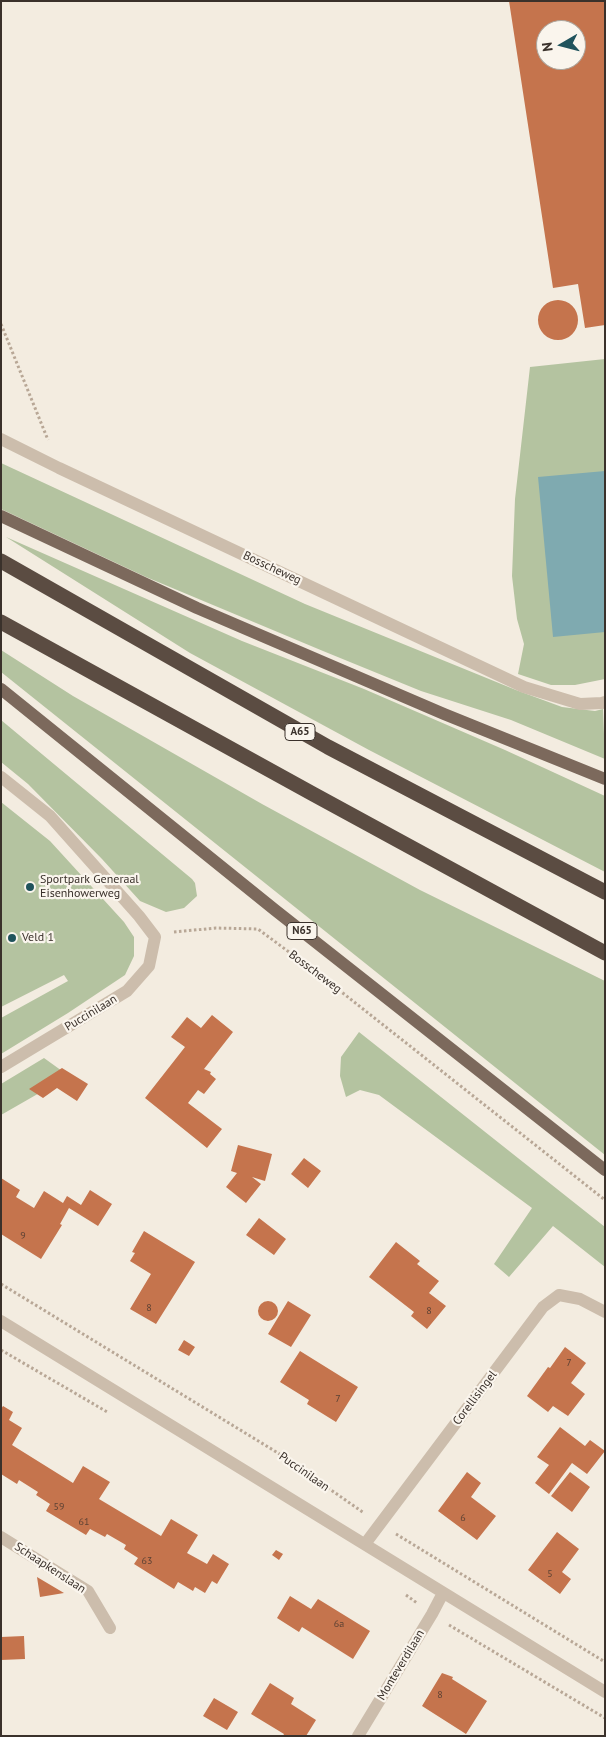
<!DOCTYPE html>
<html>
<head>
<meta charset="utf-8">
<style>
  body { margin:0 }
  #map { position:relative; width:606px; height:1737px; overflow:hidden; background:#f3ece0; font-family:"PT Sans",sans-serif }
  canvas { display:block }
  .frame { position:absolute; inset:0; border:2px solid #3a312b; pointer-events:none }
  .north { position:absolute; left:536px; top:20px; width:50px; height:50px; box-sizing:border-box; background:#faf5ed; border:1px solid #ada79f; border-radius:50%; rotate:262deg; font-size:14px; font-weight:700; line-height:20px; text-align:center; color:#3a312b }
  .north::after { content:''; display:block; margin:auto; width:18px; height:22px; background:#20535c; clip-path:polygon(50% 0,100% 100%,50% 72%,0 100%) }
</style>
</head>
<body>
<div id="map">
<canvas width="606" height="1737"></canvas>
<div class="frame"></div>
<div class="north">N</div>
</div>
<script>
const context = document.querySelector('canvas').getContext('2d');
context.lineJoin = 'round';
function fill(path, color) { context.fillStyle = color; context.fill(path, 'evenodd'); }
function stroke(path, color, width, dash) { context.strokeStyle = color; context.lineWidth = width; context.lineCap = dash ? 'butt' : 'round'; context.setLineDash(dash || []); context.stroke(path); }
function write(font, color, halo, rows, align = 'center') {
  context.font = font + ' "PT Sans",sans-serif'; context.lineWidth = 4.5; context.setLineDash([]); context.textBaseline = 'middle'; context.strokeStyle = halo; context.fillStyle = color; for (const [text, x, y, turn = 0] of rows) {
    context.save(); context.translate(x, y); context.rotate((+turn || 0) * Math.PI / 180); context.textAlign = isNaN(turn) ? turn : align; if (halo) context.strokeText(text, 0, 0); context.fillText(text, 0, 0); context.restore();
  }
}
fill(new Path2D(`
  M605,359V679L575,685H551L518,674L524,644L517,619L512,576L515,499L530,367Z
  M1,463L305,604L516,690L562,707L595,711L603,709L605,759L511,720L421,691L323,651L146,577L1,509Z
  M6,537L242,641L364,689L505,750L605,796V872L369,750L190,653Z
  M1,650L73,696L262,804L420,890L605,981V1155L1,672Z
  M1,720L192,879L195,883L197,896L184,908L166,912L140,901L102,859L28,784L1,762Z
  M1,802L50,841L124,922L134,937V956L125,975L68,1013L1,1054V1018L68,981L64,975L1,1007Z
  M359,1032L605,1227V1267L553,1226L509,1277L494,1264L532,1208L379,1095L360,1090L346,1097L340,1076L341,1057Z
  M44,1058L69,1076L1,1115V1084Z`), '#b4c3a0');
fill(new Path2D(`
  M605,471V632L553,637L538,477Z`), '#7faab0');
fill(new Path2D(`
  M509,1H605V325L585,328L578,284L553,288ZM546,30H576V60H546Z
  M538 320a20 20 0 1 1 40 0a20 20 0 1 1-40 0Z
  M212,1015L233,1032L204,1069L211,1072L210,1074L216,1079L204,1094L198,1090L188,1103L222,1129L207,1148L145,1098L185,1047L171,1037L187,1017L201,1028Z
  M62,1068L88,1084L77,1101L57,1088L43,1098L29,1089Z
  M238,1145L272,1154L265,1181L252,1177L261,1184L246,1203L226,1187L237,1173L231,1171Z
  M304,1158L321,1171L308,1188L291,1174Z
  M1,1178L20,1190L16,1197L34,1208L44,1191L63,1203L67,1196L81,1205L90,1190L112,1204L98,1226L69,1208L60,1224L62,1225L41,1259L1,1234Z
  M259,1218L286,1239L274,1255L246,1235Z
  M144,1231L195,1262L156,1324L130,1309L151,1274L130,1261L135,1253L132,1252Z
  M396,1242L420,1261L417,1264L439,1281L429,1293L446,1306L427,1329L411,1316L414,1312L369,1277Z
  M288,1301L311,1315L291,1347L268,1334Z
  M258 1311a10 10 0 1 1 20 0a10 10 0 1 1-20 0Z
  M184,1340L195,1347L189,1356L178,1350Z
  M565,1347L586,1363L571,1383L585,1394L568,1416L553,1406L548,1412L527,1396L548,1367L550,1368Z
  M300,1351L358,1387L336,1422L307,1404L309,1400L280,1382Z
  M3,1406L13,1412L9,1420L22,1428L12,1445L73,1483L83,1466L110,1482L99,1499L161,1536L171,1519L198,1535L187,1553L207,1564L213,1554L229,1564L217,1584L212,1581L205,1593L195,1587L193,1591L178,1582L174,1589L134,1564L138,1558L124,1549L126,1545L107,1534L105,1537L90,1529L86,1535L46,1511L50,1504L36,1495L38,1492L19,1480L17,1484L1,1474V1409Z
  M560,1427L585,1446L590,1440L605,1451L587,1474L572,1463L549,1494L535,1483L549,1465L537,1457Z
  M467,1472L481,1483L471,1497L496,1516L477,1540L438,1511Z
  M570,1472L590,1487L572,1512L551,1496Z
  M557,1532L579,1549L562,1572L571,1579L560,1594L528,1570Z
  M276,1550L283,1554L279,1560L272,1555Z
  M37,1577L64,1593L40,1597Z
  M290,1596L311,1609L318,1599L370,1631L353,1659L302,1627L299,1632L277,1618Z
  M24,1636L25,1659L1,1660V1637Z
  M442,1673L453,1677L452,1679L487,1701L466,1734L422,1706Z
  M270,1683L294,1698L291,1704L316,1720L306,1736H283L284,1734L251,1714Z
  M214,1698L238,1712L227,1730L203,1716Z`), '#c5744d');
stroke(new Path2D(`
  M1,324L48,440
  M174,932L216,928L258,929L320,975L605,1200
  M1,1284L278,1453L364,1513
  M1,1350L109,1413
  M396,1534L605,1662
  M406,1595L417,1603
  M449,1625L605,1718`), '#b8a796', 3, [2.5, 2.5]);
stroke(new Path2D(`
  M1,439L59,468L524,687L580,704L602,703L605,702
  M1,777L50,816L139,916L155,937L149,966L127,991L1,1067
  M1,1321L605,1692
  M1,1537L88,1591L110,1628
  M365,1544L543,1307L559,1295L580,1299L605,1312
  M358,1736L432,1614L443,1593`), '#ccbdac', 12);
stroke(new Path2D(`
  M1,516L197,608L444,714L605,779
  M1,689L275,910L605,1170`), '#7c695c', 12);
stroke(new Path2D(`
  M1,561L328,747L605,892
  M1,622L313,794L605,953`), '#5b4c42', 15);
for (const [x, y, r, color] of [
  [30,887,5,"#20535c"],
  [12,938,5,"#20535c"]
]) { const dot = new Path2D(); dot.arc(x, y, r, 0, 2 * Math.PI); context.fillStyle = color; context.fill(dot); stroke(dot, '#faf5ed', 2); }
write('10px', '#5d4234', null, [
  ["9",23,1236],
  ["8",149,1308],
  ["8",429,1311],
  ["7",569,1363],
  ["7",338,1399],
  ["59",59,1507],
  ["6",463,1518],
  ["61",84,1522],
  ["63",147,1561],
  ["5",550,1574],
  ["6a",339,1624],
  ["8",440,1695]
]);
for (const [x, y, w] of [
  [300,732,30],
  [302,931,30]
]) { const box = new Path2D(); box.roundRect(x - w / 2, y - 8.5, w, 17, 4); context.fillStyle = '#faf5ed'; context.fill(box); stroke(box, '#3a312b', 1); }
write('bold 11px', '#3a312b', null, [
  ["A65",300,732],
  ["N65",302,931]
]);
write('12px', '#3a312b', '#faf5ed', [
  ["Bosscheweg",272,568,25],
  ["Bosscheweg",315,972,37],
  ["Puccinilaan",91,1013,-31],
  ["Corellisingel",475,1398,-53],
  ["Puccinilaan",304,1472,35],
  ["Schaapkenslaan",50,1568,33],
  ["Monteverdilaan",401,1665,-59]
]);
write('12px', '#3a312b', '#faf5ed', [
  ["Sportpark Generaal",40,880],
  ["Eisenhowerweg",40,894],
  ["Veld 1",22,938]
], 'left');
</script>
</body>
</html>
